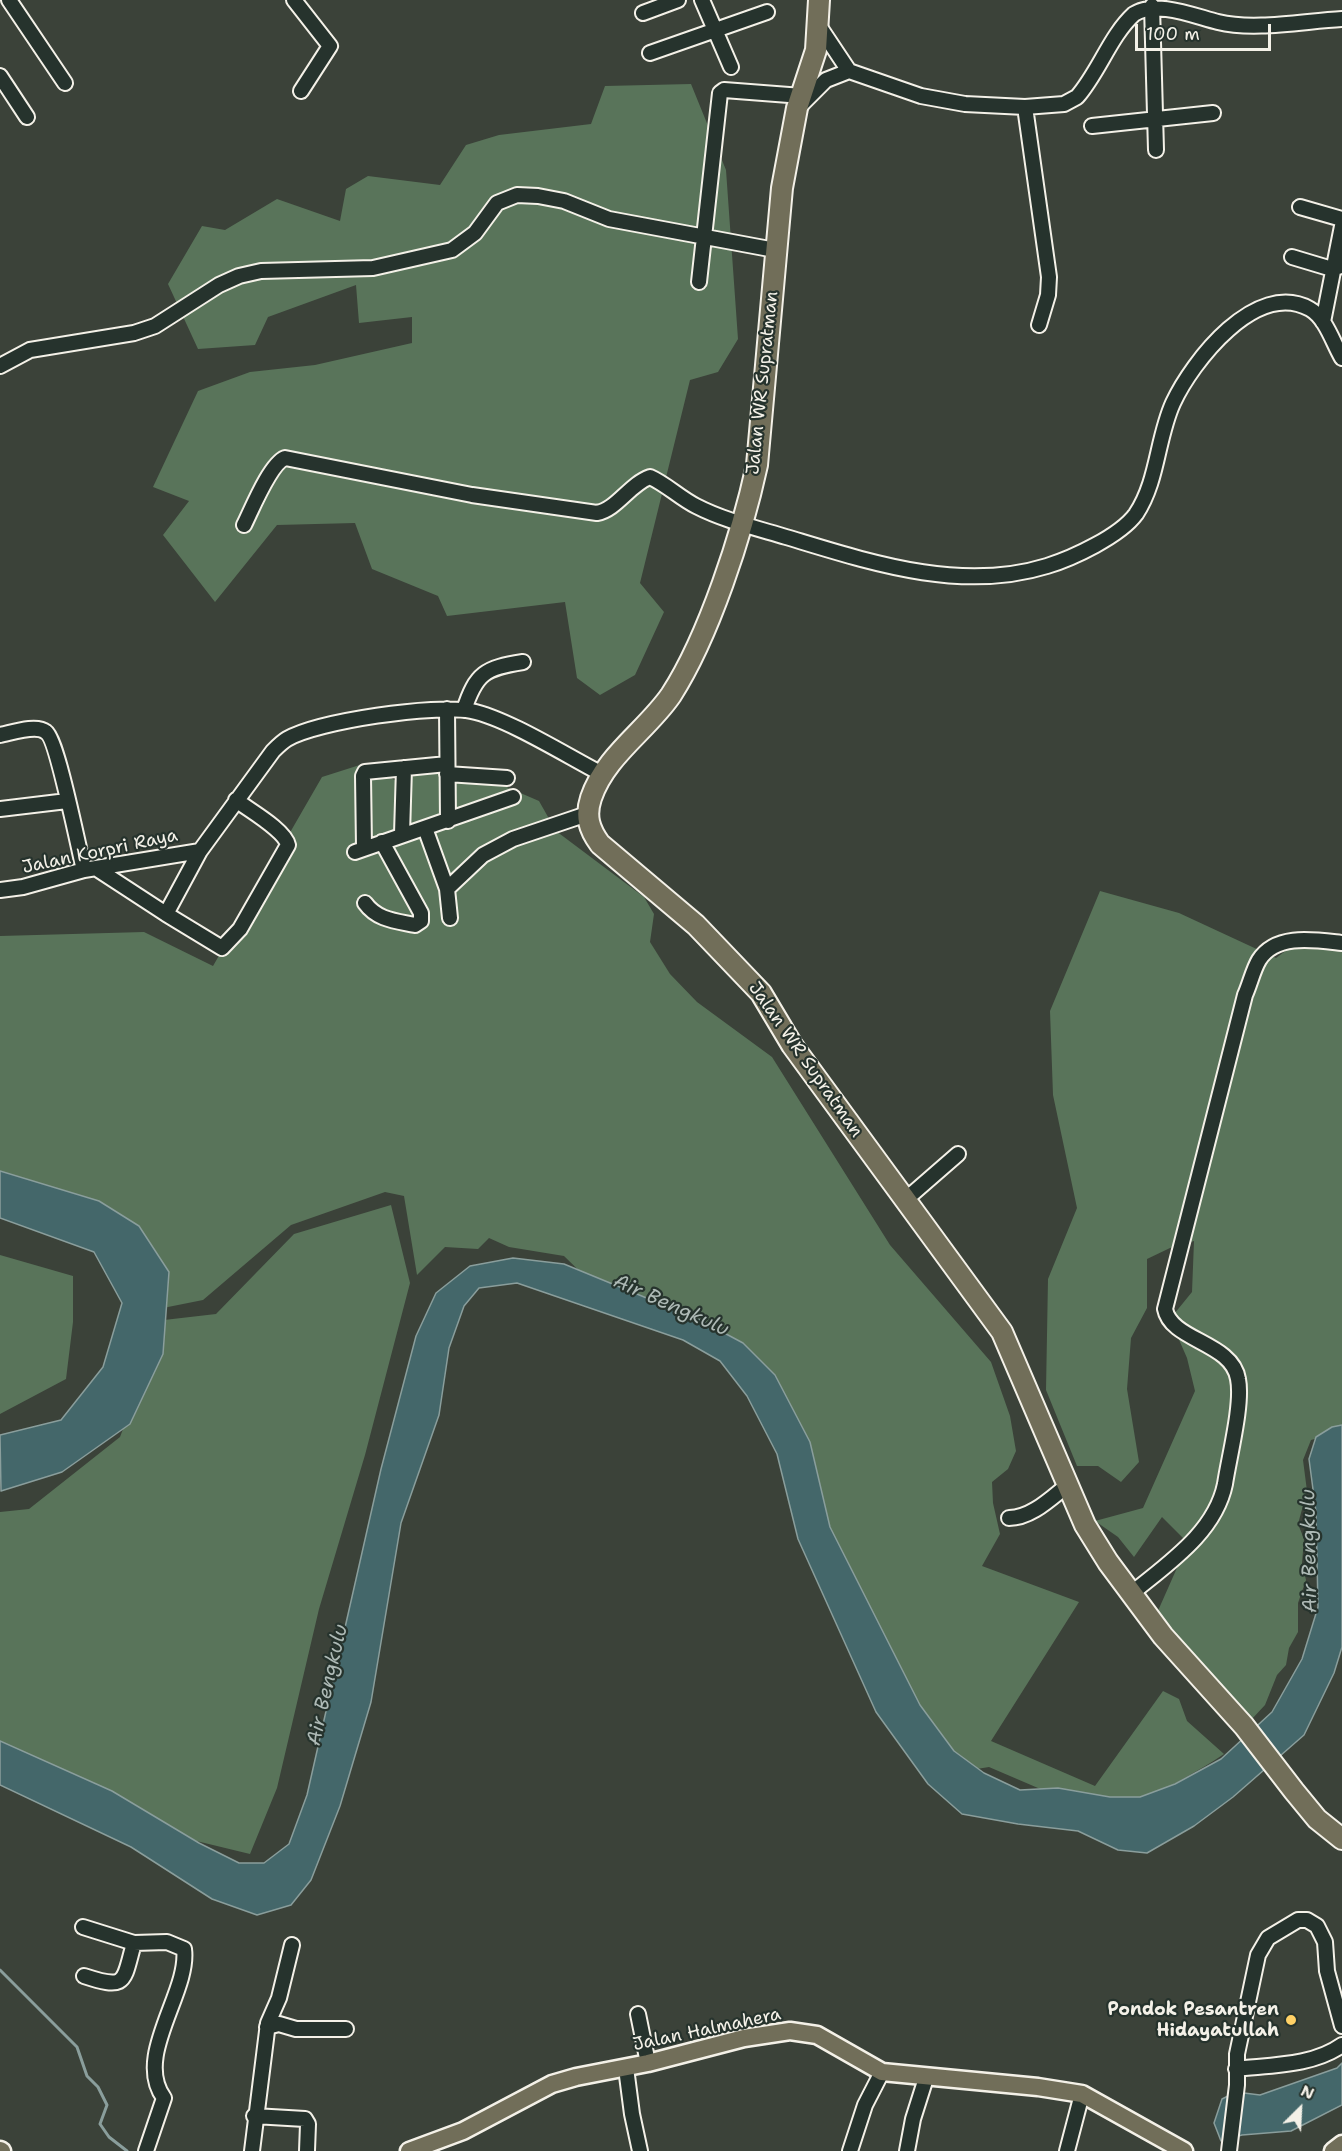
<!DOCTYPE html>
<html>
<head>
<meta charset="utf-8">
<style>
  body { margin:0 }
  #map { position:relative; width:1342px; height:2151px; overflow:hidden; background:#3b4239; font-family:"Shantell Sans",sans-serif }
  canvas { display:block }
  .north { position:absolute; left:1270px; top:2079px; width:60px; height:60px; -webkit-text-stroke:4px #26332d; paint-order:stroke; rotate:24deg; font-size:16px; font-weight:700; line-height:24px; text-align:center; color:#f4f1e8 }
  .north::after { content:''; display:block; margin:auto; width:21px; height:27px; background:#f4f1e8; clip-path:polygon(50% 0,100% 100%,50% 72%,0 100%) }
  .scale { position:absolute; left:1135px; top:24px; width:136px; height:27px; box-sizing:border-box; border:3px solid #f4f1e8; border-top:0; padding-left:8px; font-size:18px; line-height:21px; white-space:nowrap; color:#f4f1e8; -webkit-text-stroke:4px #26332d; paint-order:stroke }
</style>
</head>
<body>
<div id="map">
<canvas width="1342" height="2151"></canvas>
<div class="north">N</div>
<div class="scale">100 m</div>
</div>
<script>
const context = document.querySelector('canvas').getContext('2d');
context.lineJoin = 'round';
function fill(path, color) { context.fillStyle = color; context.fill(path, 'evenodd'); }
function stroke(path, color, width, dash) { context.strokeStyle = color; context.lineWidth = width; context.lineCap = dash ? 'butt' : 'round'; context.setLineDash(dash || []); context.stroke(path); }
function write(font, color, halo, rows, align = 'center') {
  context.font = font + ' "Shantell Sans",sans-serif'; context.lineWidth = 4.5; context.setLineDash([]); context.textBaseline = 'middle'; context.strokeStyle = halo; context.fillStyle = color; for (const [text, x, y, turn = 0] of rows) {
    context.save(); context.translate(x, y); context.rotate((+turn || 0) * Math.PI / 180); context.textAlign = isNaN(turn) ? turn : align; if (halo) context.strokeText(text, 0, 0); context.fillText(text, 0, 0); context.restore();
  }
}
fill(new Path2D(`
  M691,84L726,170L738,339L718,372L690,380L640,583L664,612L635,675L600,695L577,678L565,602L447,616L438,596L372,569L355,523L277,525L215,602L163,535L189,501L153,487L198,391L250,372L315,365L412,343V317L359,323L356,285L268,317L255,345L198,349L168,284L202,226L225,230L277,199L340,221L346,189L368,176L440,185L466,145L499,135L591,124L605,86Z
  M366,763L398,782L439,766L502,785L539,801L556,831L644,897L654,914L650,942L670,974L697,1002L772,1057L890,1245L991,1362L1010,1416L1016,1451L1008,1469L992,1482L993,1503L1000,1534L982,1566L1079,1602L991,1741L1095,1786L1163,1691L1179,1699L1187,1721L1224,1754C1196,1773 1166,1787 1138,1806L1045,1791L989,1767L958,1772L932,1739L725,1337L701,1320L662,1303L606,1297L564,1256L509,1247L489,1238L478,1249L445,1247L417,1275L404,1196L385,1192L291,1225L203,1300L158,1309L156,1253L0,1173V936L144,932L213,966L322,777Z
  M1100,891L1179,913L1276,958L1303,938L1342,936V1431L1311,1440L1303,1460L1307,1491L1298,1524L1304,1539L1302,1563L1306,1580L1298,1603V1632L1289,1648L1286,1665L1277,1675L1265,1705L1251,1720L1157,1613L1188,1543L1162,1517L1134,1557L1118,1537L1095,1521L1143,1508L1195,1391L1187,1358L1170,1319L1192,1292L1194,1241L1170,1248L1147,1259V1308L1131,1338L1127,1389L1139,1462L1121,1482L1098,1466H1077L1046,1390L1048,1279L1077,1208L1053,1095L1050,1011Z
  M391,1205L410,1283L365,1455L319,1609L277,1788L250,1854L184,1838L0,1743V1512L29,1509L120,1437L164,1320L216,1314L294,1234Z
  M0,1255L73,1276V1322L66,1379L0,1414Z`), '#59745a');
const water = new Path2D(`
  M0,1171L99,1201L139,1226L169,1272L163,1354L130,1424L62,1472L1,1491L0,1435L61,1420L103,1367L122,1303L94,1252L0,1218Z
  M513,1258L564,1264L700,1320L743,1343L775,1375L810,1442L830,1527L920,1705L954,1751L984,1773L1020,1790L1058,1788L1110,1797H1140L1175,1784L1221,1759L1272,1712L1302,1659L1318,1607L1316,1512L1309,1459L1316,1437L1332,1427L1342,1425V1647L1334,1673L1304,1735L1233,1797L1194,1826L1147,1853L1118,1850L1078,1831L1018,1824L962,1814L928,1784L876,1712L798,1539L777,1454L747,1396L720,1361L683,1340L517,1283L479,1288L464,1306L449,1348L439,1415L401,1523L371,1702L340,1806L311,1880L291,1905L257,1915L212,1899L131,1847L0,1785V1741L112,1791L199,1843L239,1863H264L289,1844L307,1795L381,1469L416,1336L436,1293L470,1266Z
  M1342,2063V2105L1291,2131L1242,2135L1221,2141L1214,2123L1222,2099L1236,2092L1260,2095L1337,2068Z`);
fill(water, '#44676a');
stroke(water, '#8a9e9c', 1.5);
stroke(new Path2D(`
  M0,1970L77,2047L87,2076L98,2087L107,2105L100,2124L109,2137L127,2151`), '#8a9e9c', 3);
const minor = new Path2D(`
  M9,0L65,83
  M294,0L330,46L301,91
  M702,0L731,67
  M1152,6L1156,150
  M643,13L678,0
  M819,26L849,71L921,96L965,104L1025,107L1064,104L1077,97C1099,72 1110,36 1134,14C1156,0 1194,16 1218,22C1254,31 1304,21 1342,19
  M650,53L767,12
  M0,76L27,117
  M800,106L826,80L849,71
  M1025,107L1049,277L1048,295L1039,325
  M1092,126L1213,113
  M1300,207L1342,219
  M1292,257L1332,269L1341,266
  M699,282L720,93L724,90L802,96
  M1323,322L1342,226
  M0,366L30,350L134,333L155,326L219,285L239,276L261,271L373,268L452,250L475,233L497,203L517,195L538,196L564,201L609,219L775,250
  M244,525C252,509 270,464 285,458L472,495L597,513C616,510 630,484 650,477C666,484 680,498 696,506C723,520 756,528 786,537C869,562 960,593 1047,566C1073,558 1120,536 1136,514C1158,481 1157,438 1173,403C1192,362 1256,279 1310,309C1326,318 1333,343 1342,358
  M447,709L448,821
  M464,710C476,673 485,668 523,662
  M0,735C11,733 36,724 46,732C57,739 79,850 84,870
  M447,774L507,778
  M0,809L67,801
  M425,828L447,889L450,918
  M402,834L404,768
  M364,847L363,776L365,772L447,764
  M355,852L513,797
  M97,869L166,914L200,851
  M447,889L483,855L513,839L587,814
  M0,890L23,887L84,870L200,851L273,751C277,747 282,742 287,739C318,721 435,704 471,711C507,718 567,756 602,774
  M365,903C377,920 396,921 415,925L421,921V913L382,842
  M166,914L222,948L240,929L288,845C285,830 249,810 236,800
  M904,1201L958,1154
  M1009,1518C1032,1518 1052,1497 1069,1484
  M1131,1594C1167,1564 1215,1533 1225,1484C1229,1457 1243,1404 1238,1379C1232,1342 1171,1341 1165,1309L1245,995C1250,984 1253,970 1259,960C1276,933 1315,940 1342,943
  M83,1927L134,1943L167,1942L184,1949C190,1992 133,2056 164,2098L146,2151
  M84,1976C127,1990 123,1983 134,1943
  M638,2014L648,2063
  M267,2027L279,2024L296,2029H346
  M626,2068L632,2114L640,2151
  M1236,2069C1270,2065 1313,2066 1342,2045
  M254,2116L305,2119L308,2124L307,2151
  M252,2151L268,2023L279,1998L292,1945
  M850,2151L865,2105L882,2072
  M907,2151L913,2119L926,2078
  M1067,2151L1082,2094
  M1229,2151L1237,2085V2054L1258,1955L1268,1938L1298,1920H1307L1317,1926L1325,1942L1327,1971L1342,2026`);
const major = new Path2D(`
  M0,2150L2,2151
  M409,2151L463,2131L552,2084L576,2077L648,2063L744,2038L790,2031L817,2035L882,2072L1038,2087L1082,2094L1184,2151
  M1333,2151L1342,2144`);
const highway = new Path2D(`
  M819,0L816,50L797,108L782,188L757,465C742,534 709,636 671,695C647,730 605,756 591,798C585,816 589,829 600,844L696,925L761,993L792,1045L1002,1332L1085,1525L1108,1562L1163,1636L1244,1726L1294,1791L1317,1819L1342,1839`);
stroke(minor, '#f4f1e8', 18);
stroke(major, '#f4f1e8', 21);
stroke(highway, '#f4f1e8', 24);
stroke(minor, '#26332d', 14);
stroke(major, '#716e59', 16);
stroke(highway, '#716e59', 20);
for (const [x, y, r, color] of [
  [1291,2020,6,"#ffd166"]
]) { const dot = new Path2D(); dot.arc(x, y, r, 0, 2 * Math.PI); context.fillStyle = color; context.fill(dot); stroke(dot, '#26332d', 2); }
write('18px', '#f4f1e8', '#26332d', [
  ["Jalan WR Supratman",763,383,-84],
  ["Jalan Korpri Raya",100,852,-12],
  ["Jalan WR Supratman",805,1060,55],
  ["Jalan Halmahera",707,2030,-12]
]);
write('bold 18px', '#f4f1e8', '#26332d', [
  ["Pondok Pesantren",1279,2010],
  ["Hidayatullah",1279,2031]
], 'right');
write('italic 20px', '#aebab6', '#26332d', [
  ["Air Bengkulu",671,1306,24],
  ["Air Bengkulu",1310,1551,-91],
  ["Air Bengkulu",328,1685,-77]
]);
</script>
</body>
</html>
